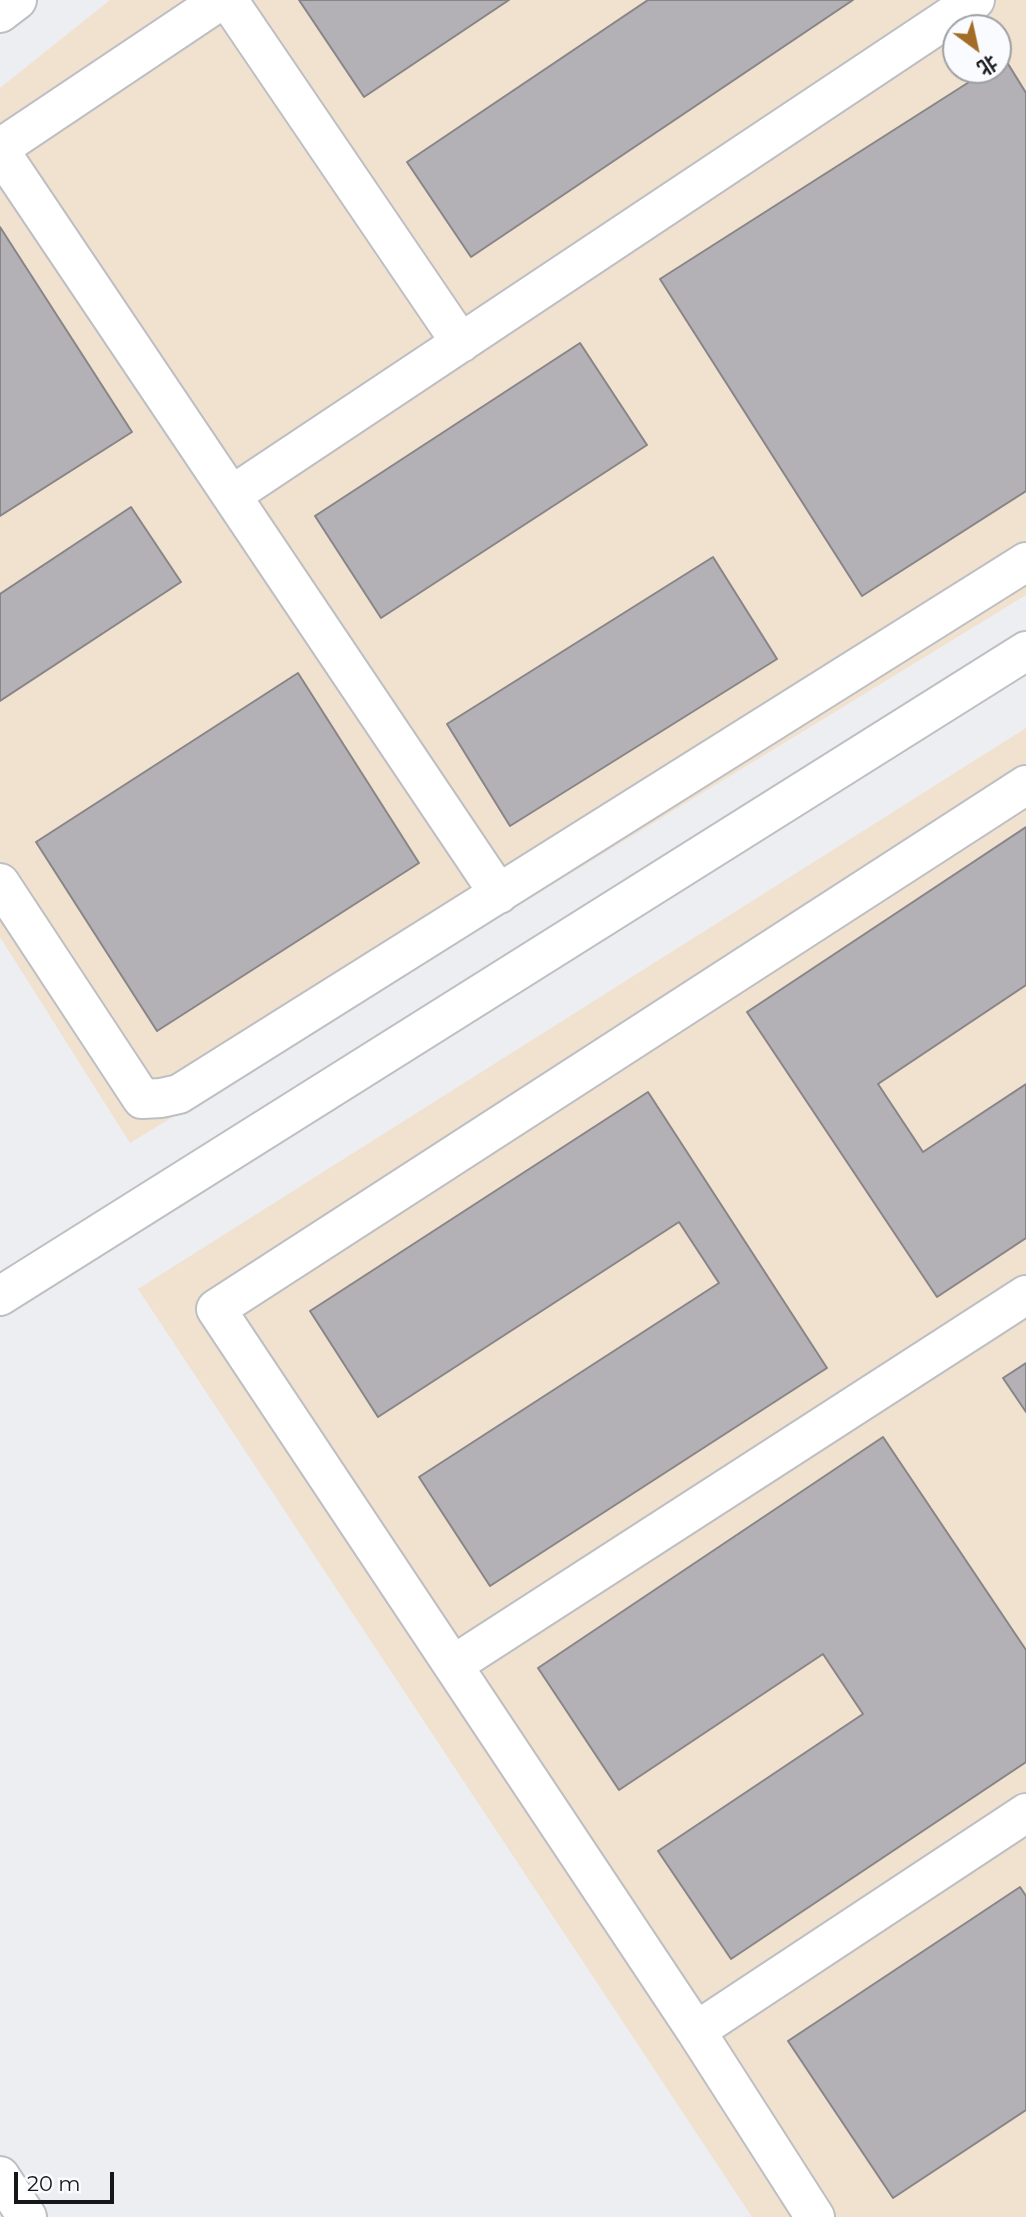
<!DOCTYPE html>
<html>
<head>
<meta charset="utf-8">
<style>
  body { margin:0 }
  #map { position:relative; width:1026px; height:2217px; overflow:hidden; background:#eceef1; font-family:Montserrat,"Noto Sans SC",sans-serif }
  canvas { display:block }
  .north { position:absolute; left:942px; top:14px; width:70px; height:70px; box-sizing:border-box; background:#f9fbff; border:2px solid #9ea0a3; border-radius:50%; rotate:147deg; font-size:19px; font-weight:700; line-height:28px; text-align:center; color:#161718 }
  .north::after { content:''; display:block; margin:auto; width:24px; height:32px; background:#a36d27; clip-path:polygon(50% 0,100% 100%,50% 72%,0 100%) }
  .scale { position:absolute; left:14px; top:2172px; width:100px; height:32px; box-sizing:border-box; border:4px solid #161718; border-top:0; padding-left:9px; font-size:21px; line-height:24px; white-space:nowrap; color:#161718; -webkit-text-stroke:5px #f9fbff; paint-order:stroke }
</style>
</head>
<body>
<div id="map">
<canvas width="1026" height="2217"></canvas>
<div class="north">北</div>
<div class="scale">20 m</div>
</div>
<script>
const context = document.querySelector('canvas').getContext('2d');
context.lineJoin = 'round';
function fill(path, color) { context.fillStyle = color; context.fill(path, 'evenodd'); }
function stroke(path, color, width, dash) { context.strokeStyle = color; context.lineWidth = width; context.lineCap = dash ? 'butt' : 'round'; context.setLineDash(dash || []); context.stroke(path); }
fill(new Path2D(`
  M110,0H1026V595L130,1143L0,937V88ZM956,28H998V70H956Z
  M1026,728V2217H752L138,1289Z`), '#f1e1cf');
const building = new Path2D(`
  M299,0H509L364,97Z
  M648,0H853L471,257L407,162Z
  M1005,59L1026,93V491L862,596L660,279L988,70H998V64Z
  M0,227L132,432L0,516Z
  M580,343L647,445L381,618L315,516Z
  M131,507L181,582L0,701V594Z
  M713,557L777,659L510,826L447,724Z
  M298,673L419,863L157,1031L36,842Z
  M1026,827V985L878,1084L923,1152L1026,1084V1238L937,1297L747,1012Z
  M648,1092L827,1368L490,1586L419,1477L719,1283L679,1222L378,1417L310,1311Z
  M1026,1363V1412L1003,1378Z
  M883,1437L1026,1650V1762L731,1959L658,1851L863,1714L823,1654L619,1790L538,1668Z
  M1020,1887L1026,1896V2110L893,2198L788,2041Z`);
fill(building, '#b3b1b5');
stroke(building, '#878588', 2);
const minor = new Path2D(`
  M228,0L461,343
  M0,13L17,0
  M0,148L221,0
  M0,151L499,894
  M232,495L975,0
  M1026,785L216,1309L696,2031L1026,1813
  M0,883L142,1099L161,1098L179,1094L1026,562
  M0,1296L1026,651
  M453,1665L1026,1295
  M696,2031L815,2217`);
const major = new Path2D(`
  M0,2176L27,2217`);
stroke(minor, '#bdbfc3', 42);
stroke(major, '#bdbfc3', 42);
stroke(minor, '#fff', 38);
stroke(major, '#fff', 38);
</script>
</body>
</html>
